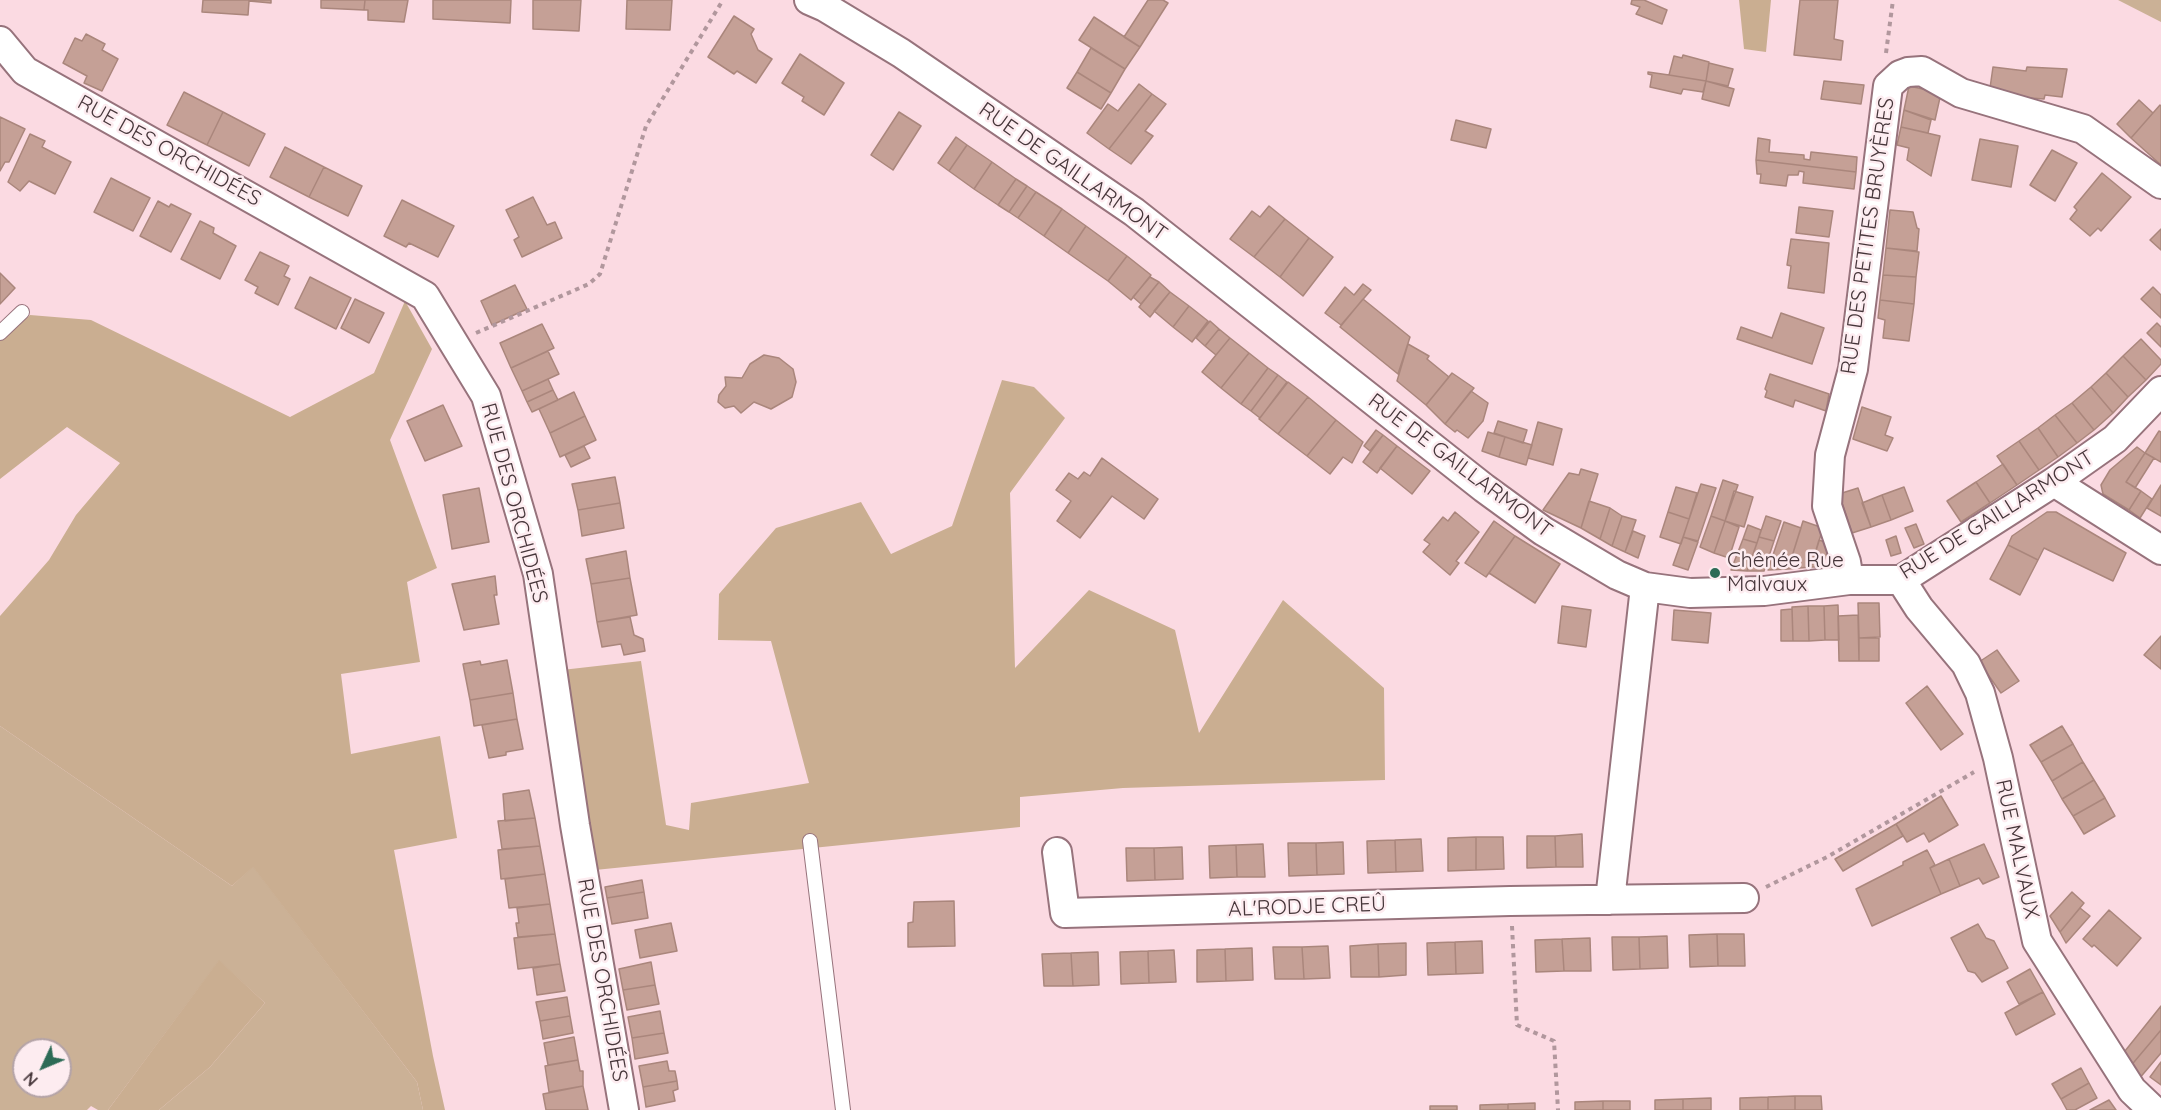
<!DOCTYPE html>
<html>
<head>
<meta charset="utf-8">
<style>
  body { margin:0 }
  #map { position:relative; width:2161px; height:1110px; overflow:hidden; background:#fbdae2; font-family:Quicksand,sans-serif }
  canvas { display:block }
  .north { position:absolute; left:12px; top:1038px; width:60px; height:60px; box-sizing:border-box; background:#fdecf0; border:2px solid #b4a3a7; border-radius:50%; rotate:226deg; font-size:16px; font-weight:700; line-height:24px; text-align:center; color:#46363a }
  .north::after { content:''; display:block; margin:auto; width:21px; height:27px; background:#2d6b56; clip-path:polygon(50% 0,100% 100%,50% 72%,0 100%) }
</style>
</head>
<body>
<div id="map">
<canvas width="2161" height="1110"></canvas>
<div class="north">N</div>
</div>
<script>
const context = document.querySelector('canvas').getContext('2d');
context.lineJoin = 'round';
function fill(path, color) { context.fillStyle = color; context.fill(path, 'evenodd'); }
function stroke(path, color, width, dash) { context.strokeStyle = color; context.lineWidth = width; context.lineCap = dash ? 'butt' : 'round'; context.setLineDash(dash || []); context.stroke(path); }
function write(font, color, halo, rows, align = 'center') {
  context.font = font + ' Quicksand,sans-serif'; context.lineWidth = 5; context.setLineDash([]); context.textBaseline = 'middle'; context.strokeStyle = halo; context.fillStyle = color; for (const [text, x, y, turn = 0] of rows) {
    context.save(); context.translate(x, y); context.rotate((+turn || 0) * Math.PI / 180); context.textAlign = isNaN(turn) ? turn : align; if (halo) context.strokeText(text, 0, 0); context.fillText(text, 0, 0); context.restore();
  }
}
fill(new Path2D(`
  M2118,0H2161V22Z
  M0,726L232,886L253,866L417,1082L423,1110H159L210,1067L265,1003L219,961L108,1110H98L91,1106L87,1110H0ZM24,1050H60V1086H24Z`), '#cbb196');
fill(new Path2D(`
  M1739,0H1771L1766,52L1744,49Z
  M405,301L432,349L390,440L437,568L407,582L420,662L341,674L351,754L440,736L457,838L394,850L433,1056L445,1110H423L417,1082L253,867L232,886L0,726V616L49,560L76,515L120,463L67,427L0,479V341L30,315L91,320L290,417L374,373Z
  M1002,380L1034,387L1065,418L1010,493L1015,668L1089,590L1175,630L1199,733L1283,600L1384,688L1385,780L1123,788L1020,797V827L595,870L562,670L641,661L666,825L689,830L691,803L809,783L771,641L718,640L719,594L776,528L861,502L891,554L952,526Z
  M219,960L265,1003L210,1067L159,1110H108Z`), '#caae91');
const building = new Path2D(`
  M203,0H271V3L249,1L248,15L202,12Z
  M321,0H365L364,10L321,8Z
  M365,0H408L404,22L368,20V10H364Z
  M433,0H511L510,23L433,19Z
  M533,0H581L579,31L533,29Z
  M627,0H672L670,30L626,29Z
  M1148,0H1163L1168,3L1140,47L1124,37Z
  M1632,0H1644L1667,10L1662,24L1636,14L1640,7L1631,4Z
  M1800,0H1838L1834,39L1843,41L1841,60L1794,55Z
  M734,16L754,29L751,34L758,50L772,59L756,83L737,71L734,74L708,57Z
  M1094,17L1140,47L1125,69L1079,40Z
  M86,34L105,44L102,50L118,59L102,91L84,83L87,76L63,63L75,38L82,41Z
  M1091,48L1125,69L1111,93L1077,72Z
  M800,54L844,83L824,115L802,101L804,97L782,83Z
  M1683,55L1709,62L1706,81L1669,75L1674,56L1682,58Z
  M1709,63L1733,69L1728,86L1706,81Z
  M1993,67L2026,71L2027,67L2067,69L2062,97L2045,95L2044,99L1989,95Z
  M1077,72L1111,93L1101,109L1067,88Z
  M1648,72L1669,75L1706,81L1703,92L1683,89L1681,94L1650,87L1652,75L1648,74Z
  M1706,81L1734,89L1729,106L1702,99Z
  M1824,81L1864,85L1861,104L1821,99Z
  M1139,84L1152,94L1109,149L1087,133L1108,104L1118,111Z
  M1909,86L1941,93L1935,120L1904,110Z
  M184,92L223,112L207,145L167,125Z
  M1152,94L1166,104L1145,131L1153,136L1131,164L1109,149Z
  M2139,100L2153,113L2131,138L2117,124Z
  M2160,105L2161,106V165L2131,138Z
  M1904,110L1931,120L1928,133L1901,127Z
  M223,112L265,134L249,166L207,145Z
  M899,112L921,126L893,170L871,155Z
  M0,117L25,129L9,162H5L0,171Z
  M1456,120L1491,129L1486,148L1451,140Z
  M1901,127L1940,136L1931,176L1907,160L1909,148L1897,145Z
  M30,134L45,141L42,147L71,162L55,194L29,181L20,191L8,182Z
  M956,137L967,145L949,171L938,163Z
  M1758,138L1770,140L1769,152L1804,155V159L1810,160L1811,152L1857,157L1856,172L1756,160Z
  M1980,139L2018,146L2011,187L1972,180Z
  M967,145L992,162L974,189L949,171Z
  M285,147L324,167L309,197L270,177Z
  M2052,150L2077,163L2055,201L2030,185Z
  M1756,160L1856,172L1854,189L1803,183L1804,172L1799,171L1798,175H1788L1786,186L1760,183L1761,174H1757Z
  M992,162L1016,179L998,205L974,189Z
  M324,167L362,186L348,216L309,197Z
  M2102,173L2131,197L2101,231L2098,228L2090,236L2070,219L2077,210L2074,207Z
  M111,178L150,198L133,231L94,212Z
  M1016,179L1027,186L1009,212L998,205Z
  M1027,186L1036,192L1018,218L1009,212Z
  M1036,192L1062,209L1044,236L1018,218Z
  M533,197L547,225L555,222L562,238L522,257L514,240L519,237L506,210Z
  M402,200L454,226L438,257L409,243L406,247L384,236Z
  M158,201L169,207L171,204L191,214L171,252L140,236Z
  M1269,206L1285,219L1254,257L1230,239L1252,211L1260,217Z
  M1799,207L1833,211L1829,237L1796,233Z
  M1062,209L1086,226L1068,253L1044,236Z
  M1890,210L1913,212L1917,228L1919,229L1917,251L1886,248Z
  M1285,219L1309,238L1280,277L1254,257Z
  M200,221L214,228L213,233L236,246L220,279L181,259Z
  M1086,226L1127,256L1108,281L1068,253Z
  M2161,229V250L2150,240Z
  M1309,238L1333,257L1303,296L1280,277Z
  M1791,239L1829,243L1824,293L1788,288L1791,266L1787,265Z
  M1886,248L1919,252L1916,277L1883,275Z
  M260,252L289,266L284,276L290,279L278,305L255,293L258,287L245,280Z
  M1127,256L1151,275L1131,300L1108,281Z
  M0,273L15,288L0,304Z
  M1883,275L1916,277L1914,304L1880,300Z
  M310,277L351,298L336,329L295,308Z
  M1150,277L1159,282L1141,304L1133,297Z
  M1159,282L1170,292L1150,317L1139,307Z
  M1363,284L1371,290L1341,325L1325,313L1345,287L1354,295Z
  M515,285L527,309L492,325L481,301Z
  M2153,287L2161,295V318L2141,299Z
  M1170,292L1189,306L1173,327L1154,311Z
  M355,299L384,313L369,343L341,328Z
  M1363,299L1410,337L1398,374L1340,327Z
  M1880,300L1914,304L1909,341L1883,338L1885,320L1878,318Z
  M1189,306L1208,321L1192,342L1173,327Z
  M1781,313L1824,328L1812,364L1737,339L1741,327L1772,338Z
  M1210,321L1219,329L1205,346L1196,338Z
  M2157,323L2161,327V347L2147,333Z
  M542,324L554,348L511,368L500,343Z
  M1219,329L1230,338L1216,355L1205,346Z
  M1230,338L1249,353L1221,388L1202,372Z
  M2141,339L2161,360V364L2146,380L2123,356Z
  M1408,344L1429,356L1427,359L1449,377L1426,405L1397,381Z
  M548,351L559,374L522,391L511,368Z
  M1249,353L1268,368L1241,404L1221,388Z
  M764,355L779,358L793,369L796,382L792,397L771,409L754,402L741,413L734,406L725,408L718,402L719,395L726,386L725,377L742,378L750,364Z
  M2123,356L2146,380L2128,397L2106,373Z
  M1268,368L1278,375L1251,411L1241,404Z
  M1452,373L1474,388L1445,424L1426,405Z
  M2106,373L2128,397L2113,413L2091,387Z
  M1770,374L1829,394L1826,411L1795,400L1793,407L1765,397L1767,391L1765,389Z
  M1278,375L1287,382L1260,418L1251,411Z
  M548,379L553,390L527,402L522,391Z
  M1288,382L1308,397L1278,434L1259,419Z
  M2091,387L2113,413L2094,430L2072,403Z
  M553,390L558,400L532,412L527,402Z
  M1471,391L1488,403L1483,421L1468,438L1457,430L1455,432L1445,424Z
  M574,392L585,416L550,433L539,409Z
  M1308,397L1336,420L1307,456L1278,434Z
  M2072,403L2094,430L2077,443L2055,415Z
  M443,405L462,446L425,461L407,421Z
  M1862,407L1891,417L1885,435L1893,438L1887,451L1853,439Z
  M2055,415L2077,443L2058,457L2038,428Z
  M585,416L596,440L560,457L550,433Z
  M1336,420L1363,442L1352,463L1343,457L1330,474L1307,456Z
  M1498,421L1527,430L1523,443L1494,433Z
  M1538,422L1562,429L1553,465L1528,458Z
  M2038,428L2058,457L2039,470L2019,441Z
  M1376,430L1383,435L1370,451L1364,446Z
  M2159,431L2161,432V462L2145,453Z
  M1488,432L1505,437L1499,457L1482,451Z
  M1383,435L1397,446L1377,473L1363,462Z
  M1505,437L1532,445L1526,465L1499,457Z
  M2019,441L2039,470L2017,485L1997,456Z
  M584,446L590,458L571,467L565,455Z
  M1397,446L1430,471L1412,494L1380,468Z
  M2137,447L2145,453L2126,482L2141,491L2129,510L2103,494L2101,485L2110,470Z
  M2145,453L2154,458L2135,488L2126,482Z
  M1102,458L1158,499L1144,519L1112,496L1080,538L1057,521L1071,501L1056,490L1069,473L1078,479L1084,472L1090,476Z
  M2003,464L2017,485L1990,503L1976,482Z
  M1581,469L1598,474L1581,528L1543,510L1569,473L1579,475Z
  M615,477L620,503L578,510L572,484Z
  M1723,480L1738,485L1725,521L1711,516Z
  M1976,482L1990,503L1961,522L1947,501Z
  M1701,484L1716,488L1698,541L1683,537Z
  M2161,485V516L2147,508Z
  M1676,487L1697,493L1689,519L1668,512Z
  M1904,487L1913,511L1891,520L1882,495Z
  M479,488L489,542L452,549L443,495Z
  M1858,488L1871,527L1852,533L1839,494Z
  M1734,491L1753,497L1744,527L1725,521Z
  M2141,491L2152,499L2140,518L2129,510Z
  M1882,495L1891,520L1871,527L1862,503Z
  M1589,501L1610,508L1600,539L1581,528Z
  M620,503L624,528L582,536L578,510Z
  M1610,508L1622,516L1612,546L1600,539Z
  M1455,512L1479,532L1456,561L1459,563L1450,575L1423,552L1430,544L1424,540L1443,517L1448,521Z
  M1668,512L1689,519L1681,544L1660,537Z
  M2047,512H2056L2126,553L2113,581L2044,548L2038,560L2008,545L2012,536Z
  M1622,516L1636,520L1625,552L1612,546Z
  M1711,516L1725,521L1714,553L1700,547Z
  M1766,516L1781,521L1774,541L1759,537Z
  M1494,521L1515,536L1486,577L1465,563Z
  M1725,521L1739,527L1729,558L1714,553Z
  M1803,521L1823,528L1811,567L1788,569Z
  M1784,522L1801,528L1788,569L1768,570Z
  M1916,524L1924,544L1914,548L1905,528Z
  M1748,525L1761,530L1757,543L1743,539Z
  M1633,531L1645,536L1638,558L1625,552Z
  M1515,536L1560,564L1535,603L1489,573Z
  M1896,536L1901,553L1891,556L1886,540Z
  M1683,537L1698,542L1688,570L1673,565Z
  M1759,537L1774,541L1764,571H1747Z
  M1743,539L1757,543L1747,571L1731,570Z
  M1819,540L1830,544L1822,567H1811Z
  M2008,545L2038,560L2020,595L1990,579Z
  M626,551L630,578L591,584L586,559Z
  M495,576L497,595H494L499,624L464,630L452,584Z
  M630,578L637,615L597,622L591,584Z
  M1858,603H1879L1880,637L1859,638Z
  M1838,605L1839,640H1825L1824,606Z
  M1562,606L1591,610L1586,647L1558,643Z
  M1808,606H1824L1825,640L1809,641Z
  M1808,606L1809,641H1793L1792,607Z
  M1792,609L1793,641H1781V610Z
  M1674,610L1711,613L1708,643L1672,640Z
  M1858,615L1859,661H1839L1838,616Z
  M630,617L634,635L643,639L645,651L624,655L621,644L602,647L597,622Z
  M2161,636V669L2144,655Z
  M1859,638H1879V661H1859Z
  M1997,650L2019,681L2001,693L1979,662Z
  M507,660L513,693L470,700L463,664L480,661L481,665Z
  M1927,686L1963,734L1941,750L1906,703Z
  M513,693L517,719L474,726L470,700Z
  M517,719L523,749L506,752V755L489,758L482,725Z
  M2062,726L2073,744L2041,762L2030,745Z
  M2073,744L2083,762L2052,781L2041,762Z
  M2083,762L2094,780L2062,799L2052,781Z
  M2094,780L2105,798L2073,816L2062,799Z
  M529,790L535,818L505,821L503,794Z
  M1941,796L1958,825L1929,842L1924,833L1907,842L1896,824Z
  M2105,798L2115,816L2084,834L2073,816Z
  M535,818L540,846L502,849L498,821Z
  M1896,824L1903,836L1843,871L1835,859Z
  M1582,834L1583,867H1556L1555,836Z
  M1527,836H1555L1556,867L1527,868Z
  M1476,837V870L1448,871V838Z
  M1476,837H1503L1504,869L1476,870Z
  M1421,839L1423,871L1396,872L1395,840Z
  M1395,840L1396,872L1368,873L1367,841Z
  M1343,842L1344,874L1317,875L1316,843Z
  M1288,843H1316L1317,875L1289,876Z
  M1263,844L1265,877H1237L1236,845Z
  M1984,844L1999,877L1983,884L1979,878L1960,886L1949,859Z
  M1236,845L1237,877L1210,878L1209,846Z
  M540,846L545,874L501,879L498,850Z
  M1182,847L1183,879L1155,880L1154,848Z
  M1126,848H1154L1155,880L1127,881Z
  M1927,850L1935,865L1930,868L1941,894L1872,926L1856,889L1903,865V862Z
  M1949,859L1960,886L1941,894L1930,868Z
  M545,874L550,904L509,908L505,879Z
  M642,880L644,892L607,898L605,887Z
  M644,892L648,918L612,924L607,898Z
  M2072,892L2084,903L2060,932L2050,916Z
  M954,901L955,946L908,947V923L913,922L914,902Z
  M550,904L555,934L518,937L516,923H519L517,908Z
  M2080,908L2090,916L2066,943L2060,932Z
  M2109,910L2141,938L2117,966L2094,945L2092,947L2083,939Z
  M671,923L677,951L640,958L635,930Z
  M1978,924L1986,938L1994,941L2008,968L1982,982L1975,973L1968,971L1951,938Z
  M555,934L560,964L518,969L514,938Z
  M1717,934L1718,966L1690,967L1689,935Z
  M1717,934H1744L1745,966H1718Z
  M1667,936L1668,968L1640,969L1639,937Z
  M1612,937H1639L1640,969L1613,970Z
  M1590,938L1591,971H1564L1562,939Z
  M1562,939L1564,971L1536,972L1535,940Z
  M1482,941L1483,973L1456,974L1455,942Z
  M1455,942L1456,974L1428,975L1427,943Z
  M1406,943V975L1379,977L1378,944Z
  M1378,944L1379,977H1351L1350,946Z
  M1328,946L1330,978L1304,979L1302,947Z
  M1273,947H1302L1304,979H1275Z
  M1252,948L1253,980L1226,981L1225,949Z
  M1225,949L1226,981L1197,982V950Z
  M1174,950L1176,982L1149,983L1148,951Z
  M1148,951L1149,983L1121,984L1120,952Z
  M1098,952L1099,985L1073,986L1071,953Z
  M1071,953L1073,986H1044L1042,954Z
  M651,962L655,985L623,990L619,969Z
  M560,964L565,991L537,995L533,968Z
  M2030,969L2043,992L2019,1004L2007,982Z
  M655,985L659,1004L627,1010L623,990Z
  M2043,992L2055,1014L2016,1035L2005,1013Z
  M567,997L570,1016L540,1021L536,1002Z
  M2161,1006V1030L2129,1068L2121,1056Z
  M660,1011L664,1033L632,1038L628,1017Z
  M570,1016L573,1033L543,1039L540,1021Z
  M2161,1030V1053L2138,1080L2129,1068Z
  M664,1033L668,1053L635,1059L632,1038Z
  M574,1037L578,1060L548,1065L544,1043Z
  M578,1060L580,1071H583V1086L549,1092L545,1066Z
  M667,1061L669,1071H675L677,1081L643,1087L639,1066Z
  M2161,1062V1085L2150,1077Z
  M2081,1068L2089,1083L2061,1099L2052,1084Z
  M677,1081L678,1089L673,1091L675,1101L646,1107L643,1087Z
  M2089,1083L2097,1098L2075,1110H2067L2061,1099Z
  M583,1086L588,1110H546L543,1094Z
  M1795,1096V1110H1768V1097Z
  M1795,1096H1821L1822,1110H1795Z
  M1768,1097V1110H1740V1098Z
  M1711,1098V1110H1683V1099Z
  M1683,1099V1110H1655V1100Z
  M2109,1100L2116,1110H2090Z
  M1603,1101V1110H1575V1102Z
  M1603,1101H1630V1110H1603Z
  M1535,1103V1110H1508V1104Z
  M1508,1104V1110H1480V1105Z
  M1430,1106H1457V1110H1430Z`);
fill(building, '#c5a096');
stroke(building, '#aa867c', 1.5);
const lane = new Path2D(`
  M0,333L22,312
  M810,841L843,1110`);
const street = new Path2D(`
  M809,0L825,7L901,53L1134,212L1484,488L1543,531L1617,575L1645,587L1690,593L1764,591L1849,580H1901L2054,482L2115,439L2161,391
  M0,41L25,71L425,296L486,396L538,574L575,825L624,1110
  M2054,482L2161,550
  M1849,580L1846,562L1827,506L1830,455L1853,369L1888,86L1900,75L1908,72L1922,71L1961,93L2083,129L2161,184
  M1901,580L1919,608L1966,664L1980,693L1998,758L2037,941L2132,1090L2153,1110
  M1057,852L1065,913L1510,901L1744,898
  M1610,900L1645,587`);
stroke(lane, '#97737c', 16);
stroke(street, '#97737c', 32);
stroke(new Path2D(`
  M1886,53L1893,0
  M476,333L589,284L600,274L646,126L723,0
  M1766,887L1829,856L1974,772
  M1512,926L1517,1025L1554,1041L1558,1110`), '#b1979d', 4, [4.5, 4.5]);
stroke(lane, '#fff', 14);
stroke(street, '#fff', 28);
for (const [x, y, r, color] of [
  [1715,573,6,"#2d6b56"]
]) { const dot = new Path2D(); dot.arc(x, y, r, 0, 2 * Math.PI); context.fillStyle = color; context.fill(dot); stroke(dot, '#fdecf0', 2); }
write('21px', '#46363a', '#fdecf0', [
  ["RUE DES ORCHIDÉES",169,151,29],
  ["RUE DE GAILLARMONT",1073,172,35],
  ["RUE DES PETITES BRUYÈRES",1868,236,-82],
  ["RUE DE GAILLARMONT",1460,466,37],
  ["RUE DES ORCHIDÉES",514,503,75],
  ["RUE DE GAILLARMONT",1997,515,-32],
  ["RUE MALVAUX",2017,849,78],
  ["AL'RODJE CREÛ",1307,907,-2],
  ["RUE DES ORCHIDÉES",602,980,80]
]);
write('21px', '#46363a', '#fdecf0', [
  ["Chênée Rue",1727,561],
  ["Malvaux",1727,585]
], 'left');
</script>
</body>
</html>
